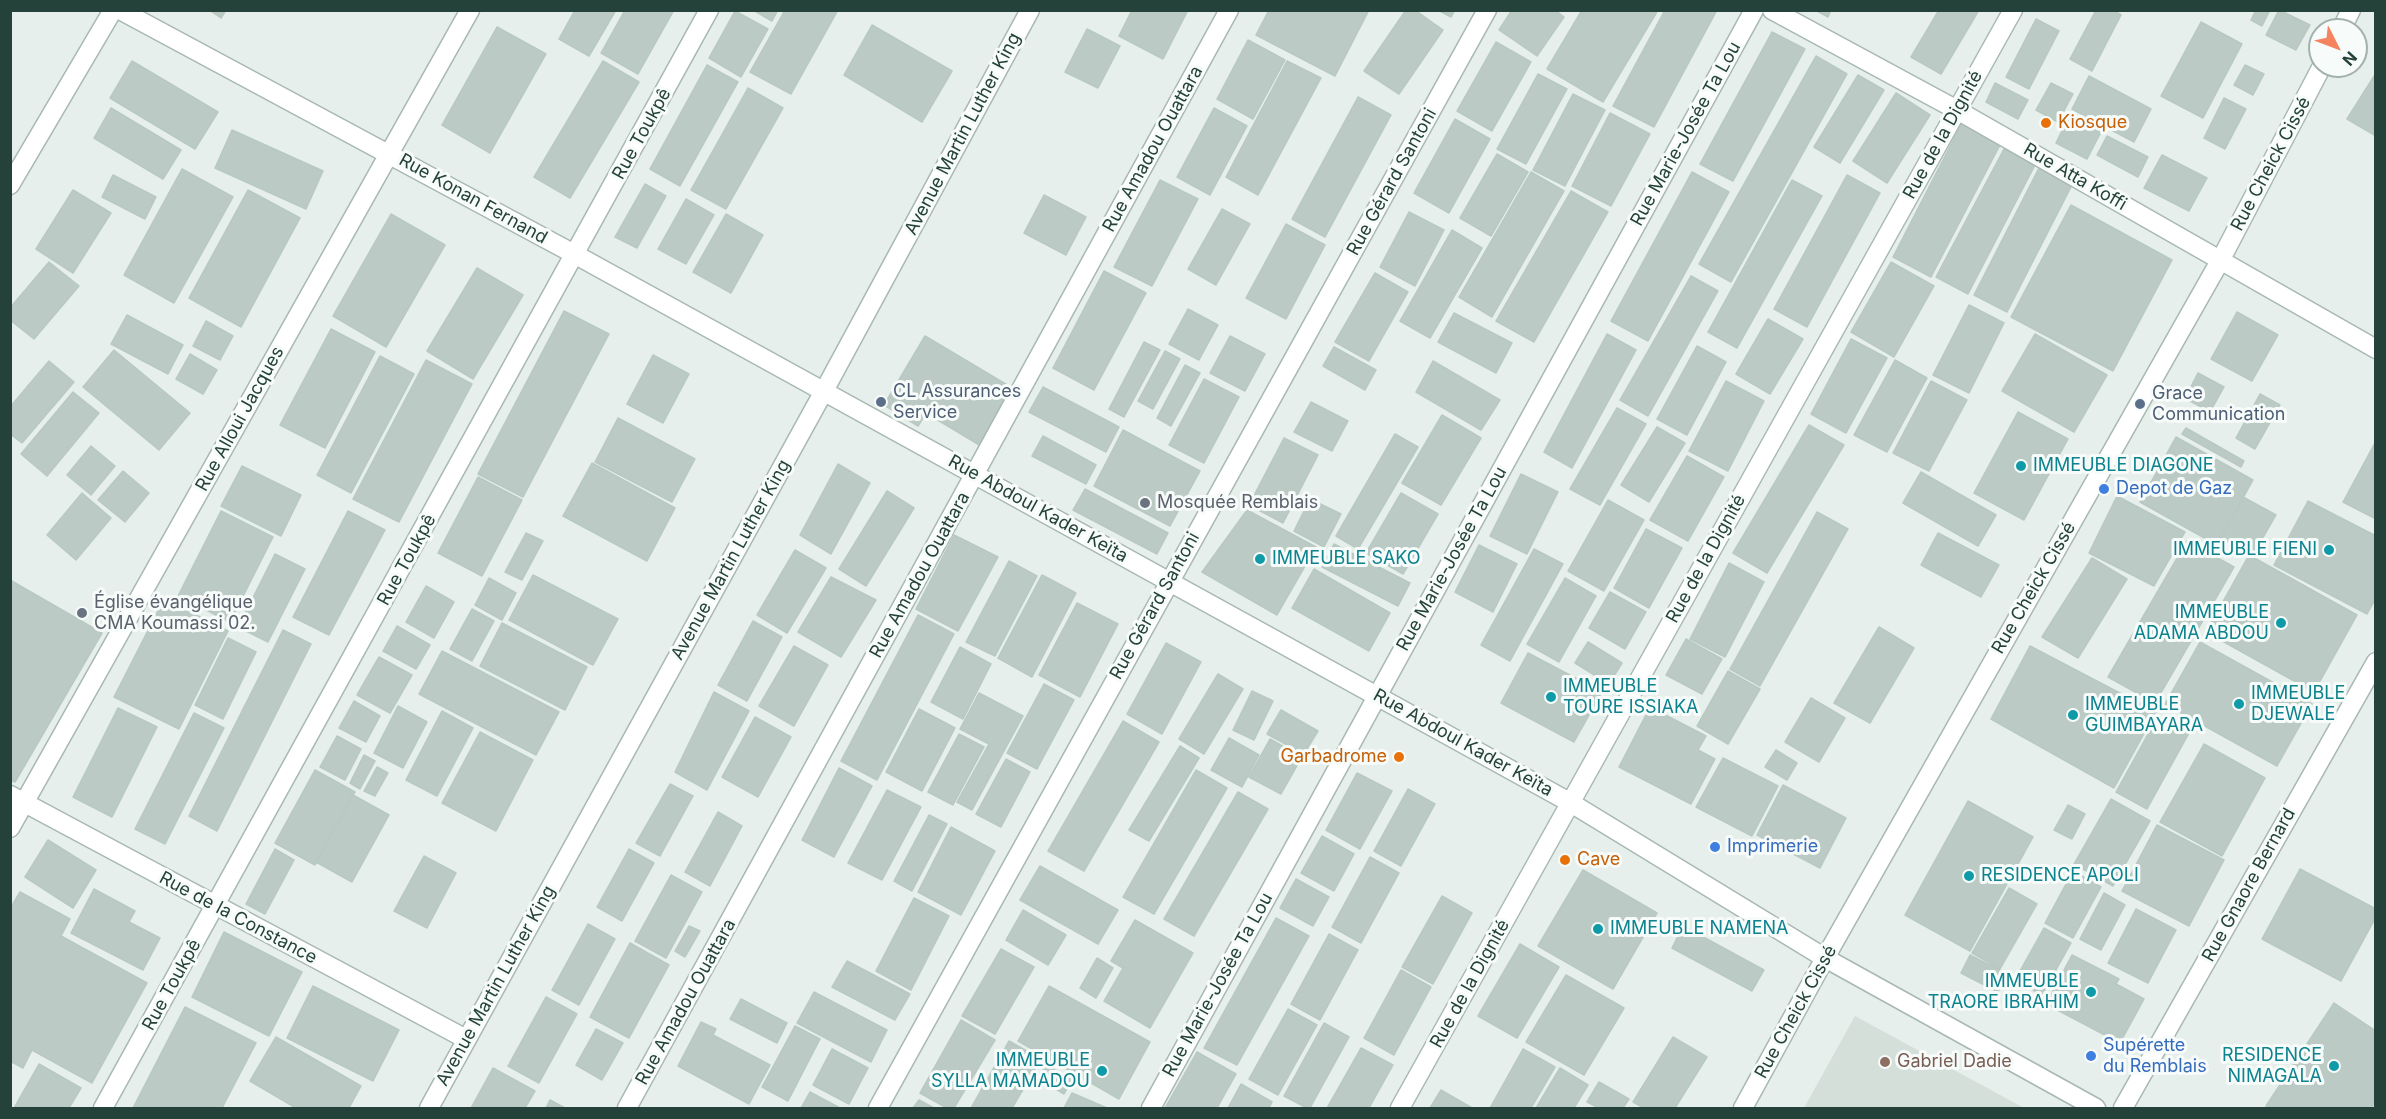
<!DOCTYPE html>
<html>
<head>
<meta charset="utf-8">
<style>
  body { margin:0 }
  #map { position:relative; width:2386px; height:1119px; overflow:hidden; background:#e6efeb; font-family:Inter,sans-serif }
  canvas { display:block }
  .frame { position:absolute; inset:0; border:12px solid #24423a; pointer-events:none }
  .north { position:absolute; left:2308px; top:18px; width:60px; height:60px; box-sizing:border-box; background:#f7fbf9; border:2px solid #a3b1ad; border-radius:50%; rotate:132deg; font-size:16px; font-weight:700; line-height:24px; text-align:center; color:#24423a }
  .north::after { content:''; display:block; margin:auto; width:21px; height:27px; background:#f4845f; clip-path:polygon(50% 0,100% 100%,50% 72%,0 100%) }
</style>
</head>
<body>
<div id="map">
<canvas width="2386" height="1119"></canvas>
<div class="frame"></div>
<div class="north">N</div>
</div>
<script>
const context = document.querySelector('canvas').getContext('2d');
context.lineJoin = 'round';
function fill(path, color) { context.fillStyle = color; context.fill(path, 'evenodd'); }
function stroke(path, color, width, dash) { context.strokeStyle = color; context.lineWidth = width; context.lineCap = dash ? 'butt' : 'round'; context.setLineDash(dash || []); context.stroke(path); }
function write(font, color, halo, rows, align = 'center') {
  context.font = font + ' Inter,sans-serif'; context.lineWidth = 6; context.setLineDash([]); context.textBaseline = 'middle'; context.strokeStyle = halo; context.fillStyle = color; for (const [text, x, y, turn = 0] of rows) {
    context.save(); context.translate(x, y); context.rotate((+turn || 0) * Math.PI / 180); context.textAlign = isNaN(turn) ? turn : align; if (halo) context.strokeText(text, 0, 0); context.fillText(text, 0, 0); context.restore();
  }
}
fill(new Path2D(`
  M1855,1016L2024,1108H1804Z`), '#d4dfda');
const building = new Path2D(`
  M209,10H226L221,18Z
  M575,10H616L589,56L559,39Z
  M625,10H674L638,74L601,53Z
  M753,10H778L772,21Z
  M785,10H838L791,94L750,72Z
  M1132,10H1188L1163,59L1119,36Z
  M1269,10H1369L1335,76L1256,35Z
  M1406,10H1415L1443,30L1399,94L1364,71Z
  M1438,10H1455L1451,17Z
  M1512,10H1555L1564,17L1537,56L1499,30Z
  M1582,10H1658L1603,102L1547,69Z
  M1665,10H1717L1654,127L1613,106Z
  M1815,10H1831L1828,17Z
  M1939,10H1979L1941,74L1911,57Z
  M2096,10H2113L2121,15L2092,71L2070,59Z
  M2256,10H2270L2262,26L2251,20Z
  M2279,10L2310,25L2296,50L2266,35Z
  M735,11L768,29L741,77L709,58Z
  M2036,19L2059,31L2029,89L2006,77Z
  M2201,22L2242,44L2203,118L2161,96Z
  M872,25L952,71L922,122L844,75Z
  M497,27L546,54L490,153L442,125Z
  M1087,29L1120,46L1098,88L1065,72Z
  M1772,32L1805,49L1733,181L1700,164Z
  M1248,40L1285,60L1253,119L1217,99Z
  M1496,42L1531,62L1492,131L1457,111Z
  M1816,56L1847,74L1731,282L1699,264Z
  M132,61L218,112L195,149L110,98Z
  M603,61L639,82L570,198L534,177Z
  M1287,61L1321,78L1258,195L1226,177Z
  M707,65L738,82L680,186L650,169Z
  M2245,65L2264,74L2253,95L2234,85Z
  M2376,73V136L2347,119Z
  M1538,74L1567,89L1526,164L1497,149Z
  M1858,75L1884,90L1840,163L1814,147Z
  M2089,76L2151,109L2134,142L2072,109Z
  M1995,83L2028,100L2018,119L1986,102Z
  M2051,83L2073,94L2058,122L2036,110Z
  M748,88L783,108L726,209L691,190Z
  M1896,93L1930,115L1887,183L1853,161Z
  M1573,94L1605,110L1565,186L1533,170Z
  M1358,97L1391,115L1325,237L1292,219Z
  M2224,98L2246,109L2225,149L2204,138Z
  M111,108L181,150L163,179L94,138Z
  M1214,108L1247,126L1210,195L1177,177Z
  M1610,113L1650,134L1611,206L1572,186Z
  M2069,116L2101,132L2087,159L2056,143Z
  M1455,119L1490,139L1449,213L1414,193Z
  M1962,123L2001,143L1931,277L1893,257Z
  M232,130L323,171L306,209L215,168Z
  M2107,136L2148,157L2138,177L2097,155Z
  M2004,149L2035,165L1968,294L1936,277Z
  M1497,154L1528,172L1491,236L1460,218Z
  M2162,155L2207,178L2189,211L2144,188Z
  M2039,168L2072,185L2007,312L1974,295Z
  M182,169L233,197L174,303L124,275Z
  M1531,172L1564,191L1492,317L1459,297Z
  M1692,172L1729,192L1648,341L1611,321Z
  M113,175L156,197L145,219L102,197Z
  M1847,175L1880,193L1807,327L1774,309Z
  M1160,180L1198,199L1152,286L1114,267Z
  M1792,180L1822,196L1737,348L1708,332Z
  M645,184L666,196L637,248L615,237Z
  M73,190L111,213L73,273L36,249Z
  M248,190L300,218L241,327L189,298Z
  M1571,191L1608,212L1534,342L1496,321Z
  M1044,195L1086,217L1066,255L1024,233Z
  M686,199L714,215L686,264L658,249Z
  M2071,205L2172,260L2113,371L2011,317Z
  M1222,209L1250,224L1216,285L1188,269Z
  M1409,212L1444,230L1415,286L1380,267Z
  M391,214L445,245L386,347L333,316Z
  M726,214L763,235L731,293L693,272Z
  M1286,224L1325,245L1286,319L1246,298Z
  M1452,230L1482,248L1430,338L1400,321Z
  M49,262L79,286L34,339L10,320V308Z
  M1891,262L1934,286L1894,357L1851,332Z
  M477,268L523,295L473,379L427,351Z
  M1104,271L1146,293L1094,390L1053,368Z
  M1375,273L1408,292L1369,361L1335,342Z
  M1691,276L1718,291L1648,416L1620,400Z
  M1969,305L2004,323L1969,393L1933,375Z
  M1188,309L1218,325L1199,360L1169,344Z
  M564,311L609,334L523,497L478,474Z
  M2237,312L2278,335L2252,381L2211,359Z
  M1454,313L1512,343L1496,373L1438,342Z
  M127,315L183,345L168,374L111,344Z
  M1768,319L1803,339L1770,394L1736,374Z
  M206,321L233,336L220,360L193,346Z
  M331,329L375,352L325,448L280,425Z
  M1607,334L1636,350L1572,468L1544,452Z
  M2035,334L2107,375L2074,432L2002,391Z
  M925,336L1014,389L981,446L926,413L918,426L884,405Z
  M1230,336L1265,354L1245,391L1210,373Z
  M1851,339L1887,358L1846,433L1811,414Z
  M1144,342L1160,350L1124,417L1109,409Z
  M1697,346L1726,362L1687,435L1657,419Z
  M1334,347L1376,370L1365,390L1323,366Z
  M114,350L190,413L159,450L83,387Z
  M1165,351L1180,359L1153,409L1138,401Z
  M190,354L217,370L203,394L176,379Z
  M653,355L689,374L663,423L627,404Z
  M380,356L414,374L351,493L317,475Z
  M426,360L472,384L399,522L353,499Z
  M1895,360L1927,378L1887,452L1854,435Z
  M49,361L74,382L22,443L10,434V407Z
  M1433,361L1500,400L1481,430L1416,392Z
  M1185,365L1200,373L1171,426L1157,418Z
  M2198,373L2224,387L2210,412L2185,398Z
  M1204,379L1239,397L1204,463L1169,445Z
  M1726,381L1764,401L1728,471L1689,451Z
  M1931,381L1967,400L1929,471L1893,453Z
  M1043,387L1119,427L1106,452L1029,412Z
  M73,392L99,413L47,476L21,454Z
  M2260,394L2280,405L2255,449L2236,438Z
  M1311,402L1348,421L1332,451L1294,432Z
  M1617,408L1646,424L1600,505L1570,489Z
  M2018,412L2068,439L2024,520L1974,493Z
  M1442,415L1481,438L1441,505L1402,483Z
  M618,418L695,459L672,502L595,462Z
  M1809,425L1844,445L1767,573L1733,553Z
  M1657,427L1685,443L1649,502L1621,485Z
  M2186,428L2244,461L2241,467L2182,434Z
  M1123,430L1200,471L1170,526L1094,486Z
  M1395,434L1418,447L1358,549L1336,536Z
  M1043,436L1096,465L1086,484L1032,456Z
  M2176,437L2253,480L2217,545L2140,502Z
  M1284,438L1318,455L1283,523L1249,505Z
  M2376,441V519L2343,502Z
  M91,446L115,466L91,495L67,475Z
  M1687,456L1724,477L1688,541L1650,520Z
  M592,463L675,508L647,561L563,516Z
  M838,464L870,483L831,554L800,535Z
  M242,466L301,495L281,536L221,506Z
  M123,471L149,493L125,522L98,500Z
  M1921,472L1996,515L1978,546L1903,503Z
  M1521,474L1558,492L1527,554L1490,536Z
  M478,477L522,500L482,576L438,553Z
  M1085,489L1168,533L1157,554L1073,510Z
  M887,491L914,508L866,586L839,569Z
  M82,493L111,518L76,560L47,535Z
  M1401,493L1438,514L1403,574L1366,553Z
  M2117,496L2185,532L2154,586L2089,553Z
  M2243,497L2276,515L2253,555L2221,538Z
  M1310,499L1341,514L1324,547L1294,531Z
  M1608,500L1644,520L1604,591L1568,571Z
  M2308,501L2376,536V598L2367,614L2274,565Z
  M1247,510L1316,547L1277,615L1202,572Z
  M221,511L273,537L230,622L178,596Z
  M348,511L385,530L329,635L293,617Z
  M1817,512L1848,529L1760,686L1730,669Z
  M1646,529L1682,548L1649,608L1614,588Z
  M526,533L543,541L522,580L505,572Z
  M1938,533L1999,565L1981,597L1921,565Z
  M954,535L998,557L958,631L916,609Z
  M2187,541L2234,567L2155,703L2108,677Z
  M1334,544L1410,583L1398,606L1322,567Z
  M1479,545L1517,564L1493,612L1455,592Z
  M1534,549L1563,564L1510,661L1481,645Z
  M795,550L826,568L787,633L757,615Z
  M275,554L305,569L268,642L238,627Z
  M2249,555L2357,615L2314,692L2206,632Z
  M2092,558L2127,579L2078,658L2042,637Z
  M1009,561L1037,576L995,656L966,642Z
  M1729,563L1764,582L1725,657L1690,639Z
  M1314,569L1390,613L1369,651L1292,608Z
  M533,575L618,619L593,665L509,620Z
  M1042,575L1076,593L1032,677L998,658Z
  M831,577L876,600L841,657L798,632Z
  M489,578L516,593L502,620L475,605Z
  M1565,578L1596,596L1559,662L1527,644Z
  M10,580L102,633L15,782L10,780Z
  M426,586L454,602L434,638L406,622Z
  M1610,592L1646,612L1625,649L1589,628Z
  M164,599L228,631L179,729L114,697Z
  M1077,603L1118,624L1080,697L1039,675Z
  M472,609L494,621L472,661L450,649Z
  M918,615L954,634L877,780L841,761Z
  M753,621L782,637L747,701L718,685Z
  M502,623L587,667L565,710L480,666Z
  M397,626L430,645L416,669L383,651Z
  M1879,627L1914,648L1870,723L1834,703Z
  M283,630L311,644L217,831L189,816Z
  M228,638L256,652L223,719L195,705Z
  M1686,639L1722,659L1702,694L1666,675Z
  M1588,642L1622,663L1609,684L1575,663Z
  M2200,642L2312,704L2277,766L2165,704Z
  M1166,643L1201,662L1162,734L1127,714Z
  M794,646L828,665L794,726L759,706Z
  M2030,646L2156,712L2114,788L1991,719Z
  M960,647L991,664L963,719L931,702Z
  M442,651L559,712L536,755L419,694Z
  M1528,653L1602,692L1574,742L1501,703Z
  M379,657L412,675L390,713L357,695Z
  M1728,671L1760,689L1728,744L1697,726Z
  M1218,674L1243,689L1204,754L1179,739Z
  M1044,684L1074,700L1037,769L1007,753Z
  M1252,691L1273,701L1254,740L1233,730Z
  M714,692L749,711L707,790L675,772Z
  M979,693L1023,716L972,810L957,802L989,744L960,729Z
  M1811,698L1845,718L1819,762L1785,742Z
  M354,701L380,716L366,742L339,728Z
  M398,706L427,722L403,768L374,753Z
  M1650,707L1706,736L1698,750L1715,759L1691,804L1619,767Z
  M118,708L157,727L112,817L73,797Z
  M919,709L955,728L922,791L886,772Z
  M1281,710L1318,731L1304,754L1267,734Z
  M442,711L473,728L437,796L406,780Z
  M194,713L224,728L165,844L135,829Z
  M2158,716L2189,733L2147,809L2116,792Z
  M755,717L791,737L758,797L722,777Z
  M1123,721L1159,742L1084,871L1048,851Z
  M480,732L533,760L496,831L442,803Z
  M959,734L984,747L953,805L928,792Z
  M337,736L361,749L345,780L320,767Z
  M1229,738L1259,755L1242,787L1211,770Z
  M1270,739L1302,757L1281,794L1249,777Z
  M2204,744L2265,778L2222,856L2160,822Z
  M1180,746L1199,758L1149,841L1129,830Z
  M1776,750L1797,763L1787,780L1765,767Z
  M364,755L375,761L360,789L350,783Z
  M1723,758L1778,786L1752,836L1696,807Z
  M1006,759L1030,772L1001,827L976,814Z
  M377,767L388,773L375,796L364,791Z
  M839,768L872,786L834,857L802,840Z
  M315,770L355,792L315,865L275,843Z
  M1196,770L1227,788L1154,914L1123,897Z
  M1357,773L1392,791L1360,849L1326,830Z
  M670,784L693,796L660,856L636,843Z
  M1783,785L1846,818L1820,868L1757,835Z
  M1408,789L1435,804L1401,866L1374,851Z
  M887,790L921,807L882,880L848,863Z
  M1238,792L1268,809L1194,936L1164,919Z
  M353,795L389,815L352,882L316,862Z
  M2111,799L2150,821L2113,886L2074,864Z
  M1968,801L2033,837L1970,951L1905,915Z
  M2068,805L2085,814L2072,839L2054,830Z
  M718,812L742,826L710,886L685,872Z
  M929,815L947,824L912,891L894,881Z
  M2157,825L2224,860L2189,926L2122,891Z
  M951,827L995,851L961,915L918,892Z
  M1322,836L1354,854L1334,891L1301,873Z
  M48,840L96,870L73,908L25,877Z
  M275,849L294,860L265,914L246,904Z
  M629,849L654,863L622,921L597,907Z
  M424,856L456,873L427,928L394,911Z
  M1370,857L1399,873L1361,943L1332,927Z
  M1040,866L1118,910L1098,944L1020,900Z
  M2300,869L2376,909V917L2341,981L2262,939Z
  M1583,870L1657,913L1613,989L1538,946Z
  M2073,871L2101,887L2073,938L2045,923Z
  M671,875L702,892L666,958L635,941Z
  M1296,879L1329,897L1313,926L1280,908Z
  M2009,888L2037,904L2000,969L1972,953Z
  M94,889L135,911L129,922L160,938L143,970L71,933Z
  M20,892L70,919L61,936L147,983L92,1083L32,1050L23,1068L10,1061V909Z
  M2104,893L2125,905L2101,950L2080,939Z
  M1442,896L1472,913L1433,984L1402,967Z
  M914,898L949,916L911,990L876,971Z
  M2136,909L2176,930L2148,983L2108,963Z
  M1023,910L1066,935L1048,965L1006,940Z
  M1276,918L1309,936L1237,1065L1204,1048Z
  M1135,920L1193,953L1150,1028L1104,1001L1123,968L1111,961Z
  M588,924L615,939L579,1005L552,990Z
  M689,926L700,931L685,957L675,951Z
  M1683,926L1764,970L1752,991L1672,948Z
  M2044,928L2071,943L2042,995L2015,980Z
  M224,932L302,972L269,1036L192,997Z
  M1329,934L1358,950L1320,1020L1291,1004Z
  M630,943L669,965L629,1038L590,1017Z
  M1520,944L1559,967L1517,1038L1478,1016Z
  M1001,949L1034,967L995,1034L962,1016Z
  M1970,955L2007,974L1998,992L1961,973Z
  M2072,955L2119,979L2116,984L2144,999L2120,1043L2046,1004Z
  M1097,958L1113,968L1096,998L1080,988Z
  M847,961L910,994L895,1020L832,987Z
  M1401,970L1431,987L1394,1055L1364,1038Z
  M1566,975L1624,1008L1584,1075L1526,1042Z
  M313,986L399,1030L373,1081L287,1038Z
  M1049,986L1150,1042L1119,1099L1018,1041Z
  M814,992L887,1030L871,1062L797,1023Z
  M546,997L577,1014L539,1083L508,1066Z
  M741,999L787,1023L777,1043L730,1019Z
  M2334,1003L2376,1031V1101L2371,1108H2271L2266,1106Z
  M185,1007L256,1043L222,1108H133Z
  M1288,1009L1317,1025L1278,1095L1249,1079Z
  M961,1020L995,1040L954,1108H947L920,1093Z
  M701,1022L716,1029L713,1035L770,1065L749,1104L678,1066Z
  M1324,1023L1349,1037L1310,1108H1307L1284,1096Z
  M795,1026L820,1039L788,1101L762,1087Z
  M596,1029L623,1043L602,1080L576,1065Z
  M276,1037L361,1086L349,1108H296L250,1081Z
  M1673,1037L1707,1057L1675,1108H1644L1633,1102Z
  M1009,1041L1041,1059L1012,1108H971Z
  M1361,1048L1393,1065L1369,1108H1327Z
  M832,1049L868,1068L849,1104L813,1085Z
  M1523,1049L1555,1067L1531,1108H1490Z
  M1197,1052L1236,1074L1217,1108H1165Z
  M39,1064L81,1088L69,1108H14Z
  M1046,1065L1072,1080L1064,1094L1038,1078Z
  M493,1068L535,1091L525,1108H471Z
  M1560,1068L1588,1085L1574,1108H1536Z
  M1599,1082L1629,1099L1623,1108H1599L1587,1102Z
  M1241,1084L1272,1102L1269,1108H1228Z
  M1441,1090L1472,1108H1430Z
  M810,1092L840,1108H801Z
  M1072,1093L1107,1108H1064Z
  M550,1100L565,1108H546Z
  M919,1100L934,1108H913Z`);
fill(building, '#bbcac4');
stroke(building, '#b8c9c2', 1.5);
const minor = new Path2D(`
  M120,10L576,255L1571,803L1825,958L2096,1108
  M1772,10L1957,110L2376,349
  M2341,30L2351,10
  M10,185L113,10
  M10,795L466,1039
  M10,828L470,10
  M103,1108L709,10
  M429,1108L824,391L1030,10
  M627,1108L1229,10
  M878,1108L1487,10
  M1151,1108L1754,10
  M1400,1108L2013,10
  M1743,1108L1825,958L2220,261L2322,66
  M2123,1108L2376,662`);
stroke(minor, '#a8b8b2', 21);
stroke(minor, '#fff', 18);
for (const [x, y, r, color] of [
  [2046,123,6,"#e8710a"],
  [881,402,6,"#5c6f8a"],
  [2140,404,6,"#5c6f8a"],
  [2021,466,6,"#0f9aa8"],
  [2104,489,6,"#3f7fe0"],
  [1145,503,6,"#6b7280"],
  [2329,550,6,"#0f9aa8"],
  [1260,559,6,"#0f9aa8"],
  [82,613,6,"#6b7280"],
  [2281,623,6,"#0f9aa8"],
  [1551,697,6,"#0f9aa8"],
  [2239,704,6,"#0f9aa8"],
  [2073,715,6,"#0f9aa8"],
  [1399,757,6,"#e8710a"],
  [1715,847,6,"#3f7fe0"],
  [1565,860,6,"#e8710a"],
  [1969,876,6,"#0f9aa8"],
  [1598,929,6,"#0f9aa8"],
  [2091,992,6,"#0f9aa8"],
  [2091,1056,6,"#3f7fe0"],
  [1885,1062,6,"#8d6e63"],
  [2334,1066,6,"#0f9aa8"],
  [1102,1071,6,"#0f9aa8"]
]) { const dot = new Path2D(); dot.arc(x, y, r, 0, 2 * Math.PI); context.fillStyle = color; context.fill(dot); stroke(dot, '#f7fbf9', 2); }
write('18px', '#c56008', '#f7fbf9', [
  ["Kiosque",2058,123],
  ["Garbadrome",1387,757,"right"],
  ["Cave",1577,860]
], 'left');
write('18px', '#24423a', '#f7fbf9', [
  ["Rue Toukpê",642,134,-61],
  ["Avenue Martin Luther King",963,134,-62],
  ["Rue Marie-Josée Ta Lou",1686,134,-61],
  ["Rue de la Dignité",1943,135,-61],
  ["Rue Amadou Ouattara",1153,149,-61],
  ["Rue Cheick Cissé",2271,164,-62],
  ["Rue Atta Koffi",2075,177,30],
  ["Rue Gérard Santoni",1392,182,-61],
  ["Rue Konan Fernand",473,199,29],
  ["Rue Alloui Jacques",240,419,-61],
  ["Rue Abdoul Kader Keïta",1038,509,29],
  ["Rue Marie-Josée Ta Lou",1452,559,-61],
  ["Rue de la Dignité",1706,559,-61],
  ["Rue Toukpê",407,560,-61],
  ["Avenue Martin Luther King",731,560,-61],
  ["Rue Amadou Ouattara",920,575,-61],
  ["Rue Cheick Cissé",2034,588,-60],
  ["Rue Gérard Santoni",1155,606,-61],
  ["Rue Abdoul Kader Keïta",1463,743,29],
  ["Rue Gnaore Bernard",2249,885,-61],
  ["Rue de la Constance",238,918,28],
  ["Rue de la Dignité",1470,984,-61],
  ["Rue Toukpê",172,985,-61],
  ["Rue Marie-Josée Ta Lou",1218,985,-61],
  ["Avenue Martin Luther King",496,986,-61],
  ["Rue Amadou Ouattara",686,1002,-61],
  ["Rue Cheick Cissé",1796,1012,-61]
]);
write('18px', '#4e5e75', '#f7fbf9', [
  ["CL Assurances",893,392],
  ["Service",893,413],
  ["Grace",2152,394],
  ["Communication",2152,415]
], 'left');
write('18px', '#0d838f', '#f7fbf9', [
  ["IMMEUBLE DIAGONE",2033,466],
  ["IMMEUBLE FIENI",2317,550,"right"],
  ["IMMEUBLE SAKO",1272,559],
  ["IMMEUBLE",2269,613,"right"],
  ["ADAMA ABDOU",2269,634,"right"],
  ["IMMEUBLE",1563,687],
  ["TOURE ISSIAKA",1563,708],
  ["IMMEUBLE",2251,694],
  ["DJEWALE",2251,715],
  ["IMMEUBLE",2085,705],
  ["GUIMBAYARA",2085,726],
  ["RESIDENCE APOLI",1981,876],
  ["IMMEUBLE NAMENA",1610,929],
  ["IMMEUBLE",2079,982,"right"],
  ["TRAORE IBRAHIM",2079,1003,"right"],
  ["RESIDENCE",2322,1056,"right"],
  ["NIMAGALA",2322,1077,"right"],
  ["IMMEUBLE",1090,1061,"right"],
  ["SYLLA MAMADOU",1090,1082,"right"]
], 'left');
write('18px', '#366cbe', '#f7fbf9', [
  ["Depot de Gaz",2116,489],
  ["Imprimerie",1727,847],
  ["Supérette",2103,1046],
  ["du Remblais",2103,1067]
], 'left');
write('18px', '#5b616d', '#f7fbf9', [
  ["Mosquée Remblais",1157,503],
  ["Église évangélique",94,603],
  ["CMA Koumassi 02.",94,624]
], 'left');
write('18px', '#785e54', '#f7fbf9', [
  ["Gabriel Dadie",1897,1062]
], 'left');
</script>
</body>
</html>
